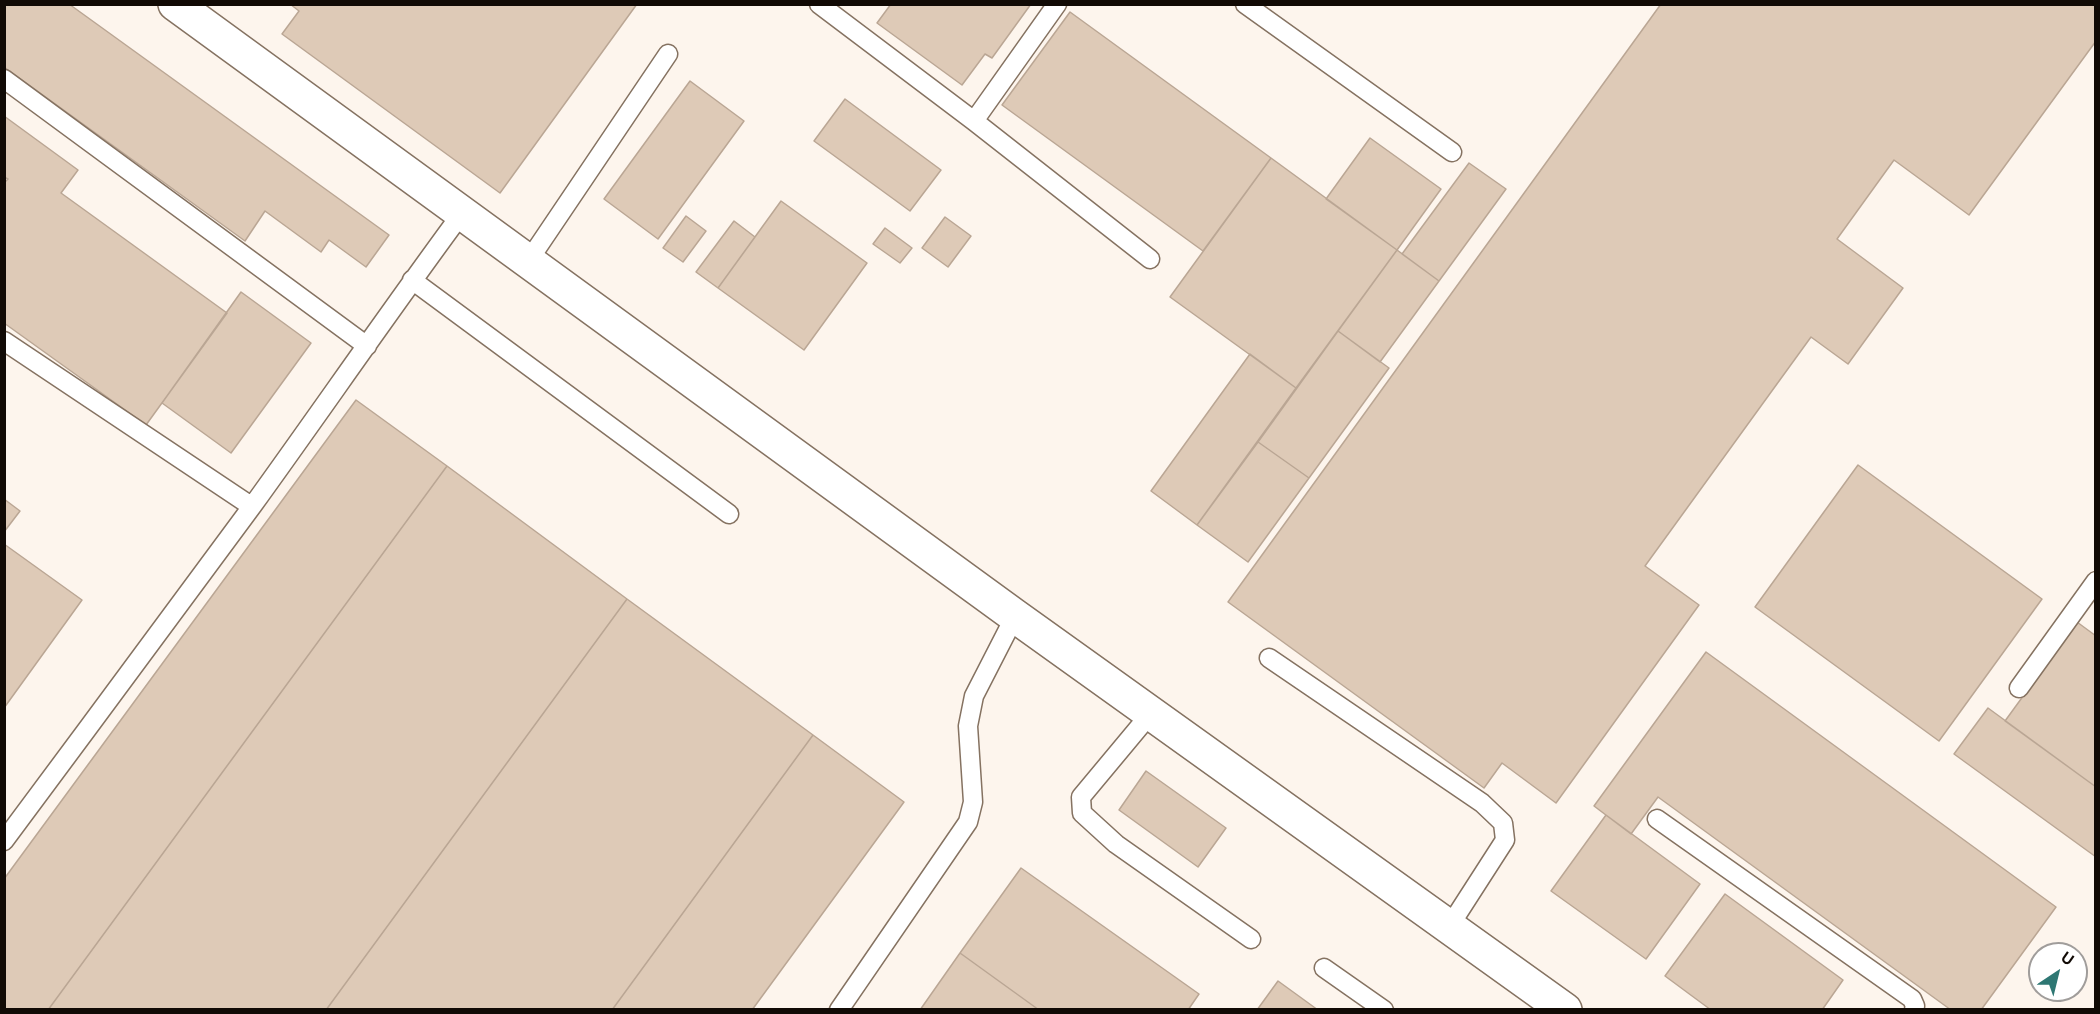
<!DOCTYPE html>
<html>
<head>
<meta charset="utf-8">
<style>
  body { margin:0 }
  #map { position:relative; width:2100px; height:1014px; overflow:hidden; background:#fdf5ed; font-family:Figtree,sans-serif }
  canvas { display:block }
  .frame { position:absolute; inset:0; border:6px solid #110a05; pointer-events:none }
  .north { position:absolute; left:2028px; top:942px; width:60px; height:60px; box-sizing:border-box; background:#fff; border:2px solid #a09d9b; border-radius:50%; rotate:35deg; font-size:16px; font-weight:700; line-height:24px; text-align:center; color:#110a05 }
  .north::after { content:''; display:block; margin:auto; width:21px; height:27px; background:#2e7773; clip-path:polygon(50% 0,100% 100%,50% 72%,0 100%) }
</style>
</head>
<body>
<div id="map">
<canvas width="2100" height="1014"></canvas>
<div class="frame"></div>
<div class="north">U</div>
</div>
<script>
const context = document.querySelector('canvas').getContext('2d');
context.lineJoin = 'round';
function fill(path, color) { context.fillStyle = color; context.fill(path, 'evenodd'); }
function stroke(path, color, width, dash) { context.strokeStyle = color; context.lineWidth = width; context.lineCap = dash ? 'butt' : 'round'; context.setLineDash(dash || []); context.stroke(path); }
const building = new Path2D(`
  M4,4H69L389,235L366,267L329,240L321,252L265,211L245,241L4,67Z
  M290,4H637L500,193L282,34L299,11Z
  M891,4H1031L992,58L985,54L962,85L877,23Z
  M1661,4H2096V41L1969,215L1894,160L1837,239L1903,288L1848,364L1811,337L1645,566L1699,605L1556,803L1502,763L1484,788L1228,602Z
  M1070,12L1271,158L1203,251L1002,105Z
  M690,81L744,121L658,239L604,199Z
  M845,99L941,170L910,211L814,141Z
  M4,116L78,170L61,193L227,313L146,425L4,323V183L8,179L4,177Z
  M1370,138L1441,189L1397,250L1326,199Z
  M1271,158L1397,250L1296,388L1170,297Z
  M1469,163L1506,189L1439,281L1402,254Z
  M781,201L867,263L804,350L718,288Z
  M686,216L706,231L683,262L663,248Z
  M945,217L971,236L948,267L922,248Z
  M734,221L755,237L718,288L696,272Z
  M885,228L912,248L900,263L873,244Z
  M1397,250L1439,281L1380,362L1338,331Z
  M241,292L311,343L231,453L162,403Z
  M1338,331L1389,368L1309,478L1258,442Z
  M1250,354L1296,388L1197,525L1151,491Z
  M356,400L447,466L48,1010H4V879Z
  M1258,442L1309,478L1248,562L1197,525Z
  M1858,465L2042,599L1939,741L1755,607Z
  M447,466L627,599L326,1010H48Z
  M4,499L20,511L4,532Z
  M4,544L82,600L4,708Z
  M627,599L813,735L612,1010H326Z
  M2077,622L2096,636V787L2005,721Z
  M1706,652L2056,907L1981,1010H1951L1658,797L1631,834L1594,806Z
  M1988,708L2096,787V857L1954,754Z
  M813,735L904,802L752,1010H612Z
  M1146,771L1226,828L1198,867L1119,810Z
  M1606,815L1700,884L1646,959L1551,891Z
  M1021,868L1199,994L1188,1010H1039L960,953Z
  M1725,894L1843,980L1822,1010H1711L1665,976Z
  M960,953L1039,1010H920Z
  M1278,981L1318,1010H1257Z`);
fill(building, '#decab7');
stroke(building, '#baa694', 1.5);
const service = new Path2D(`
  M819,4L974,121L1150,259
  M1245,4L1452,152
  M4,79L367,346
  M974,121L1057,4
  M529,260L668,54
  M412,280L729,514
  M4,341L251,506
  M1269,658L1482,803L1503,823L1505,840L1449,927
  M2019,688L2096,581
  M1151,713L1081,797L1082,813L1116,844L1251,939
  M1657,819L1912,999L1915,1006L1914,1010
  M4,841C87,729 171,617 253,505C323,408 391,309 462,213
  M1324,968L1384,1010
  M839,1010L968,822L973,802L968,726L974,696L1015,616`);
const minor = new Path2D(`
  M175,4L1015,616L1565,1010`);
stroke(service, '#857261', 21);
stroke(minor, '#857261', 36);
stroke(service, '#fff', 18);
stroke(minor, '#fff', 33);
</script>
</body>
</html>
